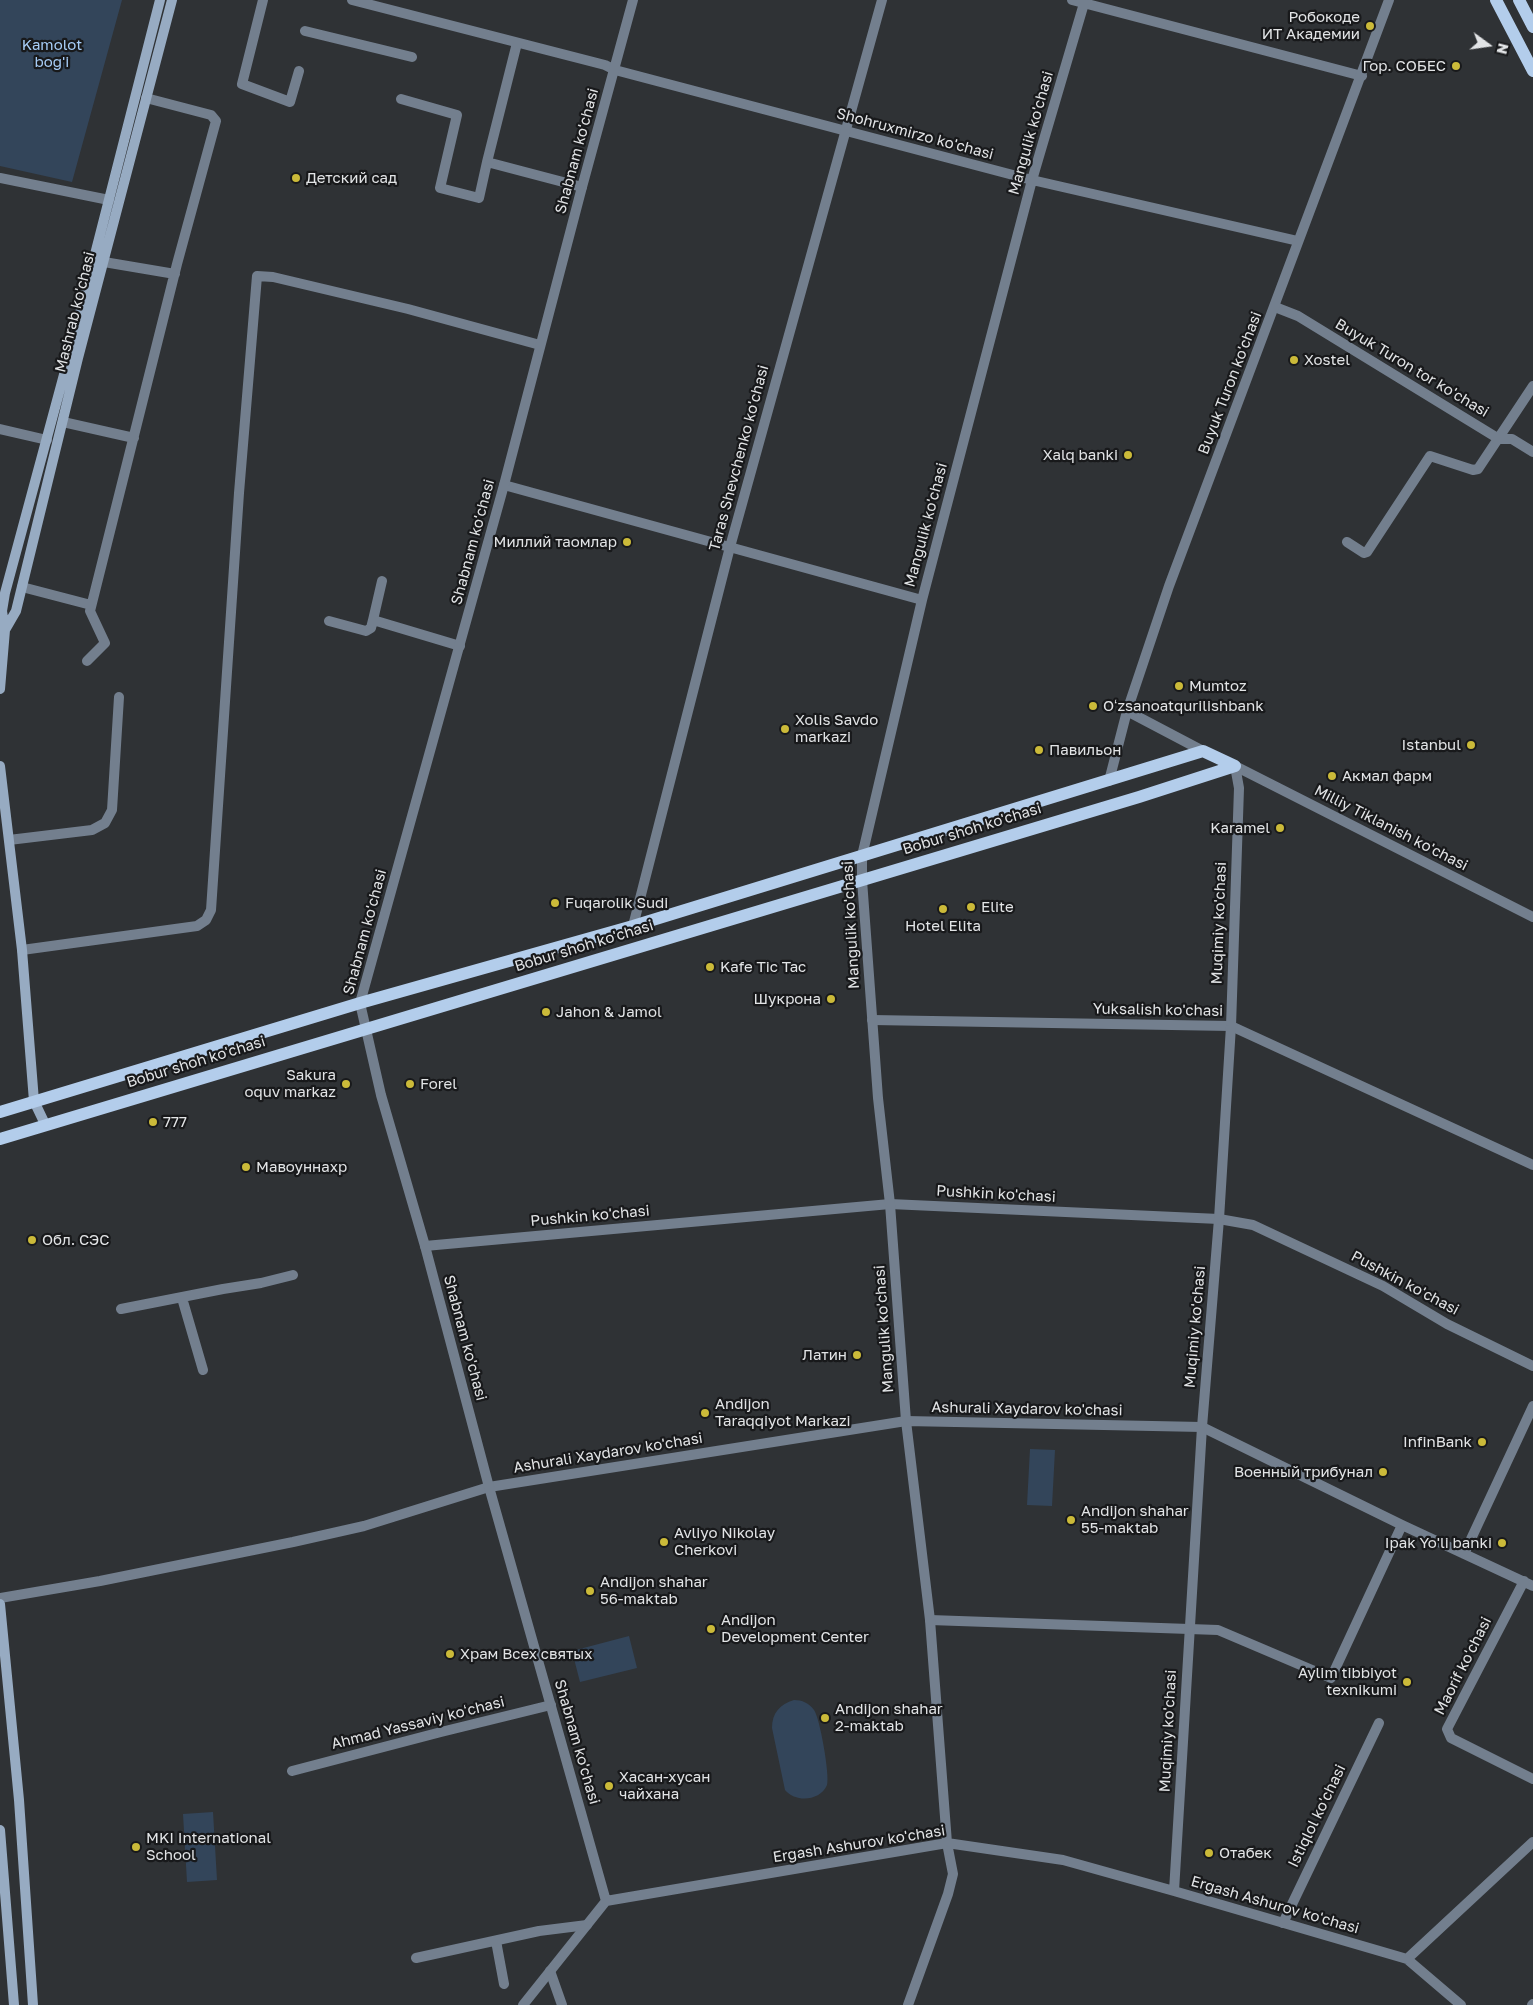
<!DOCTYPE html>
<html>
<head>
<meta charset="utf-8">
<style>
  body { margin:0 }
  #map { position:relative; width:1533px; height:2005px; overflow:hidden; background:#2f3235; font-family:"Golos Text",sans-serif }
  canvas { display:block }
  .north { position:absolute; left:1463px; top:20px; width:50px; height:50px; -webkit-text-stroke:4px #18191b; paint-order:stroke; rotate:104deg; font-size:14px; font-weight:700; line-height:20px; text-align:center; color:#e2e4e6 }
  .north::after { content:''; display:block; margin:auto; width:18px; height:22px; background:#e2e4e6; clip-path:polygon(50% 0,100% 100%,50% 72%,0 100%) }
</style>
</head>
<body>
<div id="map">
<canvas width="1533" height="2005"></canvas>
<div class="north">N</div>
</div>
<script>
const context = document.querySelector('canvas').getContext('2d');
context.lineJoin = 'round';
function fill(path, color) { context.fillStyle = color; context.fill(path, 'evenodd'); }
function stroke(path, color, width, dash) { context.strokeStyle = color; context.lineWidth = width; context.lineCap = dash ? 'butt' : 'round'; context.setLineDash(dash || []); context.stroke(path); }
function write(font, color, halo, rows, align = 'center') {
  context.font = font + ' "Golos Text",sans-serif'; context.lineWidth = 4.5; context.setLineDash([]); context.textBaseline = 'middle'; context.strokeStyle = halo; context.fillStyle = color; for (const [text, x, y, turn = 0] of rows) {
    context.save(); context.translate(x, y); context.rotate((+turn || 0) * Math.PI / 180); context.textAlign = isNaN(turn) ? turn : align; if (halo) context.strokeText(text, 0, 0); context.fillText(text, 0, 0); context.restore();
  }
}
fill(new Path2D(`
  M0,0H122L72,182L0,166Z
  M1030,1449L1055,1450L1052,1506L1027,1505Z
  M629,1636L637,1668L580,1682L572,1651Z
  M794,1700C802,1700 809,1703 814,1710C820,1718 830,1776 827,1785C820,1801 796,1803 785,1790L772,1728C772,1713 780,1704 794,1700Z
  M213,1812L217,1880L187,1882L183,1814Z`), '#33455a');
stroke(new Path2D(`
  M263,0L242,84L290,102L299,71
  M352,0L605,65L615,70L1032,180L1298,241
  M1072,0L1362,76
  M305,31L412,57
  M517,43L487,162L582,187
  M401,99L457,115L440,188L479,198L487,162
  M0,178L109,200
  M104,262L175,274
  M1275,307L1298,316L1499,439H1512L1533,452
  M63,422L134,438
  M0,429L47,440
  M504,485L922,600
  M1347,542L1364,553L1367,552L1430,456L1473,470L1478,469L1533,386
  M22,587L91,605
  M373,620L382,581
  M329,621L366,631L371,628L373,620L460,646
  M87,661L105,643L90,611L177,264L216,121L211,115L146,98
  M1127,711L1203,751
  M9,840L92,830L105,823L112,810L119,697
  M862,880V856L922,600L1032,180L1085,0
  M22,950L197,926L206,920L211,910L239,493L257,276L273,277L408,309L540,345
  M872,1020L1231,1026L1533,1165
  M425,1246L890,1204L1219,1219L1253,1225L1383,1286L1447,1324L1533,1366
  M182,1298L203,1370
  M121,1309L223,1289L261,1283L293,1275
  M1464,1554L1533,1406
  M1524,1581L1447,1729L1451,1738L1533,1779
  M0,1598L100,1581L293,1542L364,1526L489,1487L906,1421L1202,1427L1402,1525L1533,1586
  M930,1620L1218,1630L1331,1678L1402,1525
  M292,1771L441,1732L551,1705
  M1283,1923L1379,1723
  M496,1941L504,1984
  M416,1958L539,1931L587,1925
  M550,1971L562,2005
  M908,2005L948,1894L953,1874L947,1843
  M1532,2005L1533,2004`), '#737f8e', 10);
stroke(new Path2D(`
  M1235,766L1533,917
  M1109,781L1127,711L1169,586L1389,0
  M862,880L878,1098L890,1204L906,1421L930,1620L947,1843
  M633,926L730,547L882,0
  M1174,1891L1202,1427L1219,1219L1231,1026L1239,788L1235,766
  M606,1901L489,1487L425,1246L381,1095L360,1003L504,485L582,187L633,0
  M1407,1959L1533,1842
  M523,2005L606,1901L947,1843L1063,1860L1174,1891L1407,1959L1461,2005`), '#737f8e', 10);
stroke(new Path2D(`
  M5,630L16,611L78,358L172,0
  M0,689L5,630L2,611L5,593L69,356L160,0
  M0,766L22,950L34,1101L45,1124
  M0,1604L19,1800L33,2005
  M0,1830L14,2005`), '#97abc2', 10);
stroke(new Path2D(`
  M1496,0L1533,71
  M1519,0L1533,27
  M0,1112L360,1003L633,926L1203,751L1235,766
  M0,1139L1139,797L1235,766`), '#b3cdeb', 12);
for (const [x, y, r, color] of [
  [1370,26,5,"#cbba39"],
  [1456,66,5,"#cbba39"],
  [296,178,5,"#cbba39"],
  [1294,360,5,"#cbba39"],
  [1128,455,5,"#cbba39"],
  [627,542,5,"#cbba39"],
  [1179,686,5,"#cbba39"],
  [1093,706,5,"#cbba39"],
  [785,729,5,"#cbba39"],
  [1471,745,5,"#cbba39"],
  [1039,750,5,"#cbba39"],
  [1332,776,5,"#cbba39"],
  [1280,828,5,"#cbba39"],
  [555,903,5,"#cbba39"],
  [971,907,5,"#cbba39"],
  [943,909,5,"#cbba39"],
  [710,967,5,"#cbba39"],
  [831,999,5,"#cbba39"],
  [546,1012,5,"#cbba39"],
  [346,1084,5,"#cbba39"],
  [410,1084,5,"#cbba39"],
  [153,1122,5,"#cbba39"],
  [246,1167,5,"#cbba39"],
  [32,1240,5,"#cbba39"],
  [857,1355,5,"#cbba39"],
  [705,1413,5,"#cbba39"],
  [1482,1442,5,"#cbba39"],
  [1383,1472,5,"#cbba39"],
  [1071,1520,5,"#cbba39"],
  [664,1542,5,"#cbba39"],
  [1502,1543,5,"#cbba39"],
  [590,1591,5,"#cbba39"],
  [711,1629,5,"#cbba39"],
  [450,1654,5,"#cbba39"],
  [1407,1682,5,"#cbba39"],
  [825,1718,5,"#cbba39"],
  [609,1786,5,"#cbba39"],
  [136,1847,5,"#cbba39"],
  [1209,1853,5,"#cbba39"]
]) { const dot = new Path2D(); dot.arc(x, y, r, 0, 2 * Math.PI); context.fillStyle = color; context.fill(dot); stroke(dot, '#18191b', 2); }
write('15px', '#e2e4e6', '#18191b', [
  ["Робокоде",1360,17,"right"],
  ["ИТ Академии",1360,34,"right"],
  ["Гор. СОБЕС",1446,66,"right"],
  ["Детский сад",306,178],
  ["Xostel",1304,360],
  ["Xalq banki",1118,455,"right"],
  ["Миллий таомлар",617,542,"right"],
  ["Mumtoz",1189,686],
  ["Oʻzsanoatqurilishbank",1103,706],
  ["Xolis Savdo",795,720],
  ["markazi",795,737],
  ["Istanbul",1461,745,"right"],
  ["Павильон",1049,750],
  ["Акмал фарм",1342,776],
  ["Karamel",1270,828,"right"],
  ["Fuqarolik Sudi",565,903],
  ["Elite",981,907],
  ["Hotel Elita",943,926,"center"],
  ["Kafe Tic Tac",720,967],
  ["Шукрона",821,999,"right"],
  ["Jahon & Jamol",556,1012],
  ["Sakura",336,1075,"right"],
  ["oquv markaz",336,1092,"right"],
  ["Forel",420,1084],
  ["777",163,1122],
  ["Мавоуннахр",256,1167],
  ["Обл. СЭС",42,1240],
  ["Латин",847,1355,"right"],
  ["Andijon",715,1404],
  ["Taraqqiyot Markazi",715,1421],
  ["InfinBank",1472,1442,"right"],
  ["Военный трибунал",1373,1472,"right"],
  ["Andijon shahar",1081,1511],
  ["55-maktab",1081,1528],
  ["Avliyo Nikolay",674,1533],
  ["Cherkovi",674,1550],
  ["Ipak Yo'li banki",1492,1543,"right"],
  ["Andijon shahar",600,1582],
  ["56-maktab",600,1599],
  ["Andijon",721,1620],
  ["Development Center",721,1637],
  ["Храм Всех святых",460,1654],
  ["Aylim tibbiyot",1397,1673,"right"],
  ["texnikumi",1397,1690,"right"],
  ["Andijon shahar",835,1709],
  ["2-maktab",835,1726],
  ["Хасан-хусан",619,1777],
  ["чайхана",619,1794],
  ["MKI International",146,1838],
  ["School",146,1855],
  ["Отабек",1219,1853]
], 'left');
write('15px', '#a7cdf7', '#18191b', [
  ["Kamolot",52,45],
  ["bog'i",52,62]
]);
write('15px', '#e2e4e6', '#18191b', [
  ["Mangulik ko'chasi",1031,133,-74],
  ["Shohruxmirzo ko'chasi",915,134,15],
  ["Shabnam ko'chasi",577,151,-75],
  ["Mashrab ko'chasi",75,312,-76],
  ["Buyuk Turon tor ko'chasi",1412,368,31],
  ["Buyuk Turon ko'chasi",1230,383,-69],
  ["Taras Shevchenko ko'chasi",739,458,-75],
  ["Mangulik ko'chasi",926,525,-75],
  ["Shabnam ko'chasi",473,542,-75],
  ["Milliy Tiklanish ko'chasi",1391,828,27],
  ["Bobur shoh ko'chasi",972,829,-17],
  ["Muqimiy ko'chasi",1219,923,-88],
  ["Mangulik ko'chasi",851,925,-93],
  ["Shabnam ko'chasi",365,932,-75],
  ["Bobur shoh ko'chasi",584,946,-17],
  ["Yuksalish ko'chasi",1158,1010,1],
  ["Bobur shoh ko'chasi",196,1062,-17],
  ["Pushkin ko'chasi",996,1194,3],
  ["Pushkin ko'chasi",590,1216,-5],
  ["Pushkin ko'chasi",1405,1283,28],
  ["Muqimiy ko'chasi",1195,1327,-85],
  ["Mangulik ko'chasi",884,1329,-94],
  ["Shabnam ko'chasi",465,1338,75],
  ["Ashurali Xaydarov ko'chasi",1027,1409,1],
  ["Ashurali Xaydarov ko'chasi",608,1453,-9],
  ["Maorif ko'chasi",1463,1666,-63],
  ["Ahmad Yassaviy koʻchasi",418,1723,-14],
  ["Muqimiy ko'chasi",1168,1731,-87],
  ["Shabnam ko'chasi",577,1742,74],
  ["Istiqlol ko'chasi",1317,1816,-64],
  ["Ergash Ashurov ko'chasi",859,1844,-9],
  ["Ergash Ashurov ko'chasi",1275,1905,16]
]);
</script>
</body>
</html>
